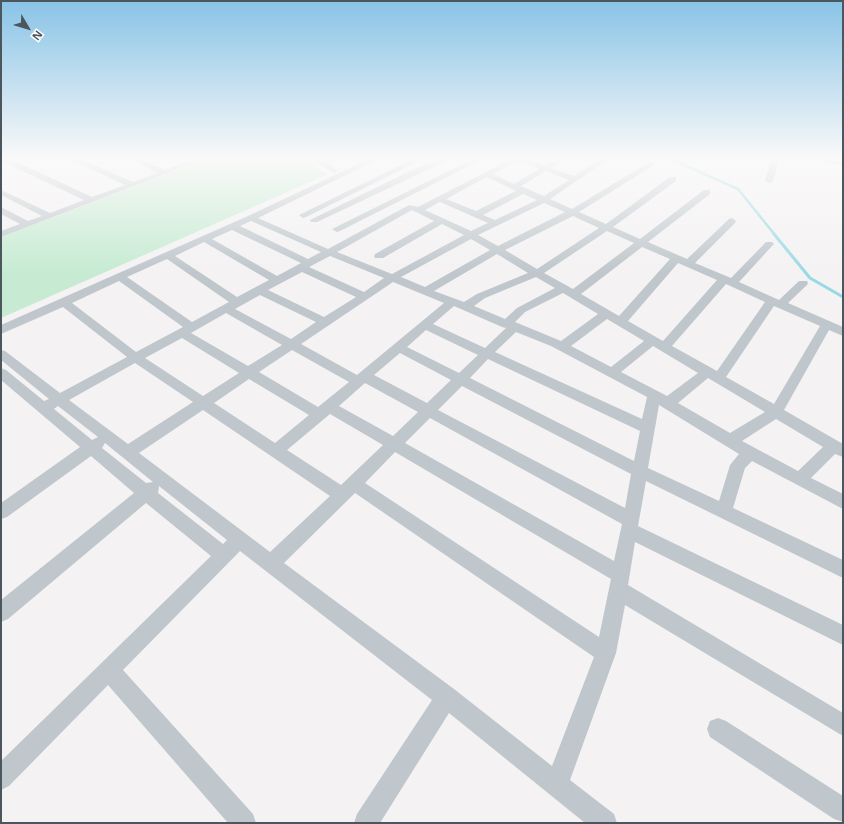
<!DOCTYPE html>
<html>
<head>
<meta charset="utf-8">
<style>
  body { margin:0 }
  #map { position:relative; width:844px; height:824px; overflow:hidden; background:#f4f2f2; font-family:"Noto Sans",sans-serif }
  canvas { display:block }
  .frame { position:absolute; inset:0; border:2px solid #4c565d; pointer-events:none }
  .north { position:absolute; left:8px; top:8px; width:40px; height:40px; -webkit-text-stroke:3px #fff; paint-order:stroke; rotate:128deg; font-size:11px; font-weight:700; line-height:16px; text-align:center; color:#4c565d }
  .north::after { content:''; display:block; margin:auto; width:14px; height:18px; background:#4c565d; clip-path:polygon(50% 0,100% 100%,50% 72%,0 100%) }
</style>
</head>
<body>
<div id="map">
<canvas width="844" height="824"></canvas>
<div class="frame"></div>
<div class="north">N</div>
</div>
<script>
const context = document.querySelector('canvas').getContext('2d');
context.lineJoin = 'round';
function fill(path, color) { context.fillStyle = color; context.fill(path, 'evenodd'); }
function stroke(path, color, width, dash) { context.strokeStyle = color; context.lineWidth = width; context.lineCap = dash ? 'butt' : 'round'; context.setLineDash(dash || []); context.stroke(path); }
fill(new Path2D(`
  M212,157H246L253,160L264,157L281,163L299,157L328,174L1,318V237Z`), '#c6ebd2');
stroke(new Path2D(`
  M666,157L738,189L775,235`), '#98dae3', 2.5);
stroke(new Path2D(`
  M774,234L810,278L843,297`), '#98dae3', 3);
fill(new Path2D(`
  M1,157H6L92,197L125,185L65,157H75L133,182L158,173L126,157H136L165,170L199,157H210L1,237V231L20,224L1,214V207L28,221L42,216L1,195V190L50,213L84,200L1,161Z
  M332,157H343L328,164L338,171L334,173L318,163Z
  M373,157H383L258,218L328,249L409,205L418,207L511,159V157H523L545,166L559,157H568L551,168L574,176L603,157H612L550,199L572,209L651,161H654V165L579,212L606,224L670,177H676V181L613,227L640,239L704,190H710V194L648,242L687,259L729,219L732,218L736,221L735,223L695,263L731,278L766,242H772L774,244L772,246L739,282L779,300L799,281H807L808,283L807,285L788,303L843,327V336L829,330L784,410L843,444V457L835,454L811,478L843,494V509L752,461L745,468L733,508L843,560V578L646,481L638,526L843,625V645L635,542L628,585L843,713V736L625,605L616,653L570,780L614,814L617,823H585L449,713L380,823H354L357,814L432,700L240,551L123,670L253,814L256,823H228L108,685L9,786L1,790V761L211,556L146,503L8,619L1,622V600L134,493L91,456L7,517L1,519V503L80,447L1,380V368L6,370L44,401L49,399L1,360V350L5,351L60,393L127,357L63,307L1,334V325L248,216ZM518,161L539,169L514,184L493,174ZM546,171L569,180L544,196L521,186ZM487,177L516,191L476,211L446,199ZM523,194L537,200L495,220L483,215ZM440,202L488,223L471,231L425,210ZM544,203L565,212L498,246L478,235ZM412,210L434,221L375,254L374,256L375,258H383L442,224L464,235L392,274L337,252ZM573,216L599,228L537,269L505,250ZM251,221L321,252L308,259L240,226ZM232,230L301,263L277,276L212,239ZM607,231L634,243L573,289L544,273ZM471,239L490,250L425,287L401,277ZM204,242L269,280L237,297L175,256ZM642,247L670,259L619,316L581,294ZM497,254L528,273L477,294L464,302L434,291ZM330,256L384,278L364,292L309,267ZM167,259L229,302L192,322L127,277ZM678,263L717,280L663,341L628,321ZM302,272L356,297L324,317L268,290ZM536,277L555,288L517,308L505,319L474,306L485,298ZM119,281L183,327L136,352L72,303ZM393,282L444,303L357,375L301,344ZM726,284L765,302L717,371L672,346ZM563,293L598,314L561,341L515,322L525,312ZM260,295L316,322L291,339L235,309ZM454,306L502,327L506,328L485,348L433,324ZM774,306L820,326L774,404L726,377ZM226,313L282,345L248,366L191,333ZM607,319L644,341L611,367L571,346ZM426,330L478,355L459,373L407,347ZM516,332L551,346L647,397L642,419L495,352ZM182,338L239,373L203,396L145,358ZM653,346L698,373L667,396L621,372ZM292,350L349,382L318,407L259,372ZM400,353L451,380L427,403L374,375ZM488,359L640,431L634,461L470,378ZM135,363L193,402L128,444L69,400ZM708,378L765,412L730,433L678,403ZM249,379L309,415L275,443L214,403ZM365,383L418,412L393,436L339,406ZM462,386L631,474L625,508L438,410ZM659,405L739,454L730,465L719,501L648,468ZM58,406L98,437L92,440L54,409ZM203,410L330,496L270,552L139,453ZM330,414L383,445L341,485L287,450ZM430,418L622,524L614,561L405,443ZM776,419L823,447L798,471L742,441ZM105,443L153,482L146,483L102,448ZM395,452L611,579L599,637L365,483ZM159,486L227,540L223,544L158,493ZM355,493L594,657L552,766L454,689L284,563Z
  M417,157H427L306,217L303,218L299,215Z
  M445,157H455L317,222H311L310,220L412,170Z
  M477,157H487L340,231L337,232L332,229Z
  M772,157H780L773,181L769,183L765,181Z
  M804,157H820L843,162V166Z
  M718,718L726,721L843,796V822L834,819L710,737L707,729L710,721Z`), '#bfc7cc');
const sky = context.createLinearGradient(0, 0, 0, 273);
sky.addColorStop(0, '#88c3e6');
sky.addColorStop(0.58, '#faf9f9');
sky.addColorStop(1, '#faf9f900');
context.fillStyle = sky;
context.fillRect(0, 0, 844, 273);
</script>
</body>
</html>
